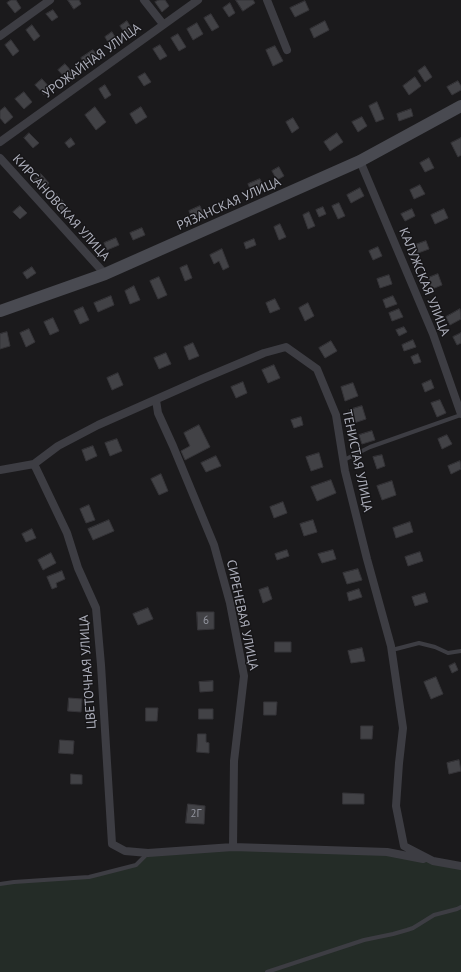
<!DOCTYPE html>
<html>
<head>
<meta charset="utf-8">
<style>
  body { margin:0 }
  canvas { display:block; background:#1b1a1c }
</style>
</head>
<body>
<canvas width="461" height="972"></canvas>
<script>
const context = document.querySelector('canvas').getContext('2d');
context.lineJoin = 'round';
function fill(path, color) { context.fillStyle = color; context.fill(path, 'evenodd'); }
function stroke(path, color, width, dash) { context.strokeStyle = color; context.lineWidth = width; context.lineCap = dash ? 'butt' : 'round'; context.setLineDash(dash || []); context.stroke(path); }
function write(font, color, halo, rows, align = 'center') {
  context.font = font + ' "PT Sans",sans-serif'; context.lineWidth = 3; context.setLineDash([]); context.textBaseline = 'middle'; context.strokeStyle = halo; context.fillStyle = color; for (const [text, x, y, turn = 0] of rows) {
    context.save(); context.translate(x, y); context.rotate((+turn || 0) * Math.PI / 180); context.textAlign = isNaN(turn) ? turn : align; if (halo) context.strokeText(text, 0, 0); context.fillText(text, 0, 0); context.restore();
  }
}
fill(new Path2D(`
  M233,847L387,852L461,866V972H0V884L89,877L136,865L148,853Z`), '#242c27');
const building = new Path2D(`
  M11,0H16L21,8L15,13L7,3Z
  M68,0H79L81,4L74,9Z
  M159,0H165L169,6L162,12L155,2Z
  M236,0H253L255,3L243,11Z
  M305,1L309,10L295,17L290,8Z
  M230,3L235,13L229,17L223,8Z
  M53,10L58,17L52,21L46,14Z
  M211,14L219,27L212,31L204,18Z
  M127,21L133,31L127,36L120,26Z
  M325,21L329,30L314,38L310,29Z
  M197,23L203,34L193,40L187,29Z
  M32,25L40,36L34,41L26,30Z
  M112,32L118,42L111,47L105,37Z
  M178,34L186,47L179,51L171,38Z
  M11,40L19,51L13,56L5,45Z
  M160,45L167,56L160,60L153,49Z
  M275,46L283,61L273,66L266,50Z
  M93,50L98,57L86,66L81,58Z
  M65,64L74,74L67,80L58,70Z
  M425,66L432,77L425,82L418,71Z
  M145,73L151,82L144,86L138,77Z
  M415,77L421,86L409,95L403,86Z
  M42,79L51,89L44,95L35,85Z
  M458,81L461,86V90L452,95L447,87Z
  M105,85L111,95L105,99L99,89Z
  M24,92L32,102L24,109L15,99Z
  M377,102L384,119L376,122L369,106Z
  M5,107L13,117L5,124L0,118V111Z
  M95,107L106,122L96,130L85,115Z
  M141,107L147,117L136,124L130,114Z
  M411,109L413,116L399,121L397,114Z
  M362,117L367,126L358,132L352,122Z
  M293,118L299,128L292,133L286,122Z
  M29,133L39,143L33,148L24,138Z
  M337,133L343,142L330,151L324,142Z
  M71,138L75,144L69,148L65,143Z
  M461,138V155L458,157L451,143Z
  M429,158L434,168L425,172L420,163Z
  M279,167L284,176L277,180L272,171Z
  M41,174L49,183L43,190L34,180Z
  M260,179L263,186L251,191L248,184Z
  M420,185L425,194L414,199L410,190Z
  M360,188L364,196L351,203L347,195Z
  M57,194L67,206L61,212L50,200Z
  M339,203L345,216L338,219L332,206Z
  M20,206L27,213L20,219L13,212Z
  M200,206L203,213L192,218L189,211Z
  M323,207L326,214L319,217L316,210Z
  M412,209L415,216L405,221L401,214Z
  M444,209L448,218L435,224L431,215Z
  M309,212L315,226L308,229L303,215Z
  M280,224L286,237L279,240L274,227Z
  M142,228L145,235L133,240L130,233Z
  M116,238L119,245L107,250L104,243Z
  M254,239L256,245L246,249L244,243Z
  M426,241L429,249L418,253L415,245Z
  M378,247L382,256L373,260L369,251Z
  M222,249L229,267L223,270L219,261L214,264L210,255Z
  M187,265L192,278L185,281L180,268Z
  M32,267L36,273L27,279L23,273Z
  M438,274L442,285L432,289L428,278Z
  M389,275L392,284L380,288L377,279Z
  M159,277L167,295L158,299L150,281Z
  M134,286L140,300L130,304L125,291Z
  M111,296L114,305L98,312L94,303Z
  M393,296L397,304L386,308L383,300Z
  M275,299L280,309L270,313L266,303Z
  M308,303L314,316L305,321L299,308Z
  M83,307L89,320L80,324L74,311Z
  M399,309L403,317L392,321L389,313Z
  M460,309L461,319L450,325L446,317Z
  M53,318L59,331L50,335L44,322Z
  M404,327L407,332L399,336L396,330Z
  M29,329L35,342L26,347L20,333Z
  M7,332L10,346L0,349V334Z
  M461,333V343L457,345L453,337Z
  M413,340L416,347L404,351L402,345Z
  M331,341L337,351L325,358L319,348Z
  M193,343L199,356L189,360L184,347Z
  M166,353L171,364L159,369L154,358Z
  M418,354L421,362L414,364L411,357Z
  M274,365L280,378L268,383L262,370Z
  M118,373L123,385L112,390L107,378Z
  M431,380L434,388L425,392L422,384Z
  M243,382L247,393L236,398L231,387Z
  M353,383L358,396L345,401L341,387Z
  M440,400L446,413L437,417L431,403Z
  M362,406L366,419L354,423L349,410Z
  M301,417L303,425L294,428L291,420Z
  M199,425L210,447L185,460L181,451L190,446L184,433Z
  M372,431L375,440L362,444L359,435Z
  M447,435L452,444L442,449L438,439Z
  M117,439L122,451L110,456L105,443Z
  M93,446L97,456L86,461L82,450Z
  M319,453L323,467L311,471L306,457Z
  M382,455L385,466L377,469L373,457Z
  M216,456L221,466L206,472L201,463Z
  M460,461L461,469L451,474L448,466Z
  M161,474L168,491L159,495L151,479Z
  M331,480L336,493L317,501L311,487Z
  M392,481L396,495L382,500L377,486Z
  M283,502L287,513L274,518L270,507Z
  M89,505L95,520L86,523L80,509Z
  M109,520L114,531L93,540L88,529Z
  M313,520L317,532L304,536L300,524Z
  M410,522L413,532L396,538L393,528Z
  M32,529L36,538L26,542L22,534Z
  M287,550L289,556L277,560L275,554Z
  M333,550L336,559L322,563L318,554Z
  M420,552L423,561L408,566L405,557Z
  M51,553L56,563L43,570L38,560Z
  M358,569L362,580L347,584L343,573Z
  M62,571L65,579L56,583L57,587L52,589L47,577Z
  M268,587L272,599L263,603L259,590Z
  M359,589L362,597L349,601L347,593Z
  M425,593L428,602L415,606L412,597Z
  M148,608L153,619L138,625L133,614Z
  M197,612H214V629L198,630Z
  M275,642H291V652H275Z
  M362,648L365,661L351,663L348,651Z
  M455,663L458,670L452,673L449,666Z
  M436,677L443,694L431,699L424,682Z
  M213,681V691L200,692L199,682Z
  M69,698L82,699L81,712L68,711Z
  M264,702H277L276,715H264Z
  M146,708H158L157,721H146Z
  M199,709H213V719H199Z
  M361,726H373L372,739H361Z
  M198,734H206V742L209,743V753L197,752Z
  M60,740L74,741L73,754L59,753Z
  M459,760L461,771L449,774L447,763Z
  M71,774L82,775V784H71Z
  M343,793L364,794V804H343Z
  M188,804L205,806L204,824L186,823Z`);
fill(building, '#424246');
stroke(building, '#353438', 1);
stroke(new Path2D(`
  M344,460L370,447L461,415
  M392,650L419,643L435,647L448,653L461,651
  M0,884L14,882L89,877L136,865L148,853
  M267,972L364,940L393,934L407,930L413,928L434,915L457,909L461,907`), '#3d3d43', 4);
stroke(new Path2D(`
  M144,0L163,24
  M267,0L287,50
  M0,36L50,0
  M0,142L198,0
  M0,158L105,274
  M360,161L433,334L461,414
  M156,400L158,413L173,446L214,545L230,603L244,676L234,761L233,847
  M34,464L67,533L78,568L96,608L101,665L112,844L125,851L148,853L233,847L387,852L423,859
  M0,470L34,464L58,446L98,425L202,379L264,353L286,347L317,369L336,415L345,471L367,559L391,646L403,728L399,763L396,806L404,846L433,861L461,866`), '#3d3d43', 8);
stroke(new Path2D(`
  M0,311L105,274L360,161L461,106`), '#494a51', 12);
write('11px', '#92949e', null, [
  ["6",206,621],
  ["2Г",196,814]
]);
write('13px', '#adafbb', '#161517', [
  ["УРОЖАЙНАЯ УЛИЦА",92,61,-36],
  ["РЯЗАНСКАЯ УЛИЦА",229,204,-24],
  ["КИРСАНОВСКАЯ УЛИЦА",61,208,48],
  ["КАЛУЖСКАЯ УЛИЦА",424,282,68],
  ["ТЕНИСТАЯ УЛИЦА",357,461,78],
  ["СИРЕНЕВАЯ УЛИЦА",242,615,78],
  ["ЦВЕТОЧНАЯ УЛИЦА",88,672,-94]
]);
</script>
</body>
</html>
